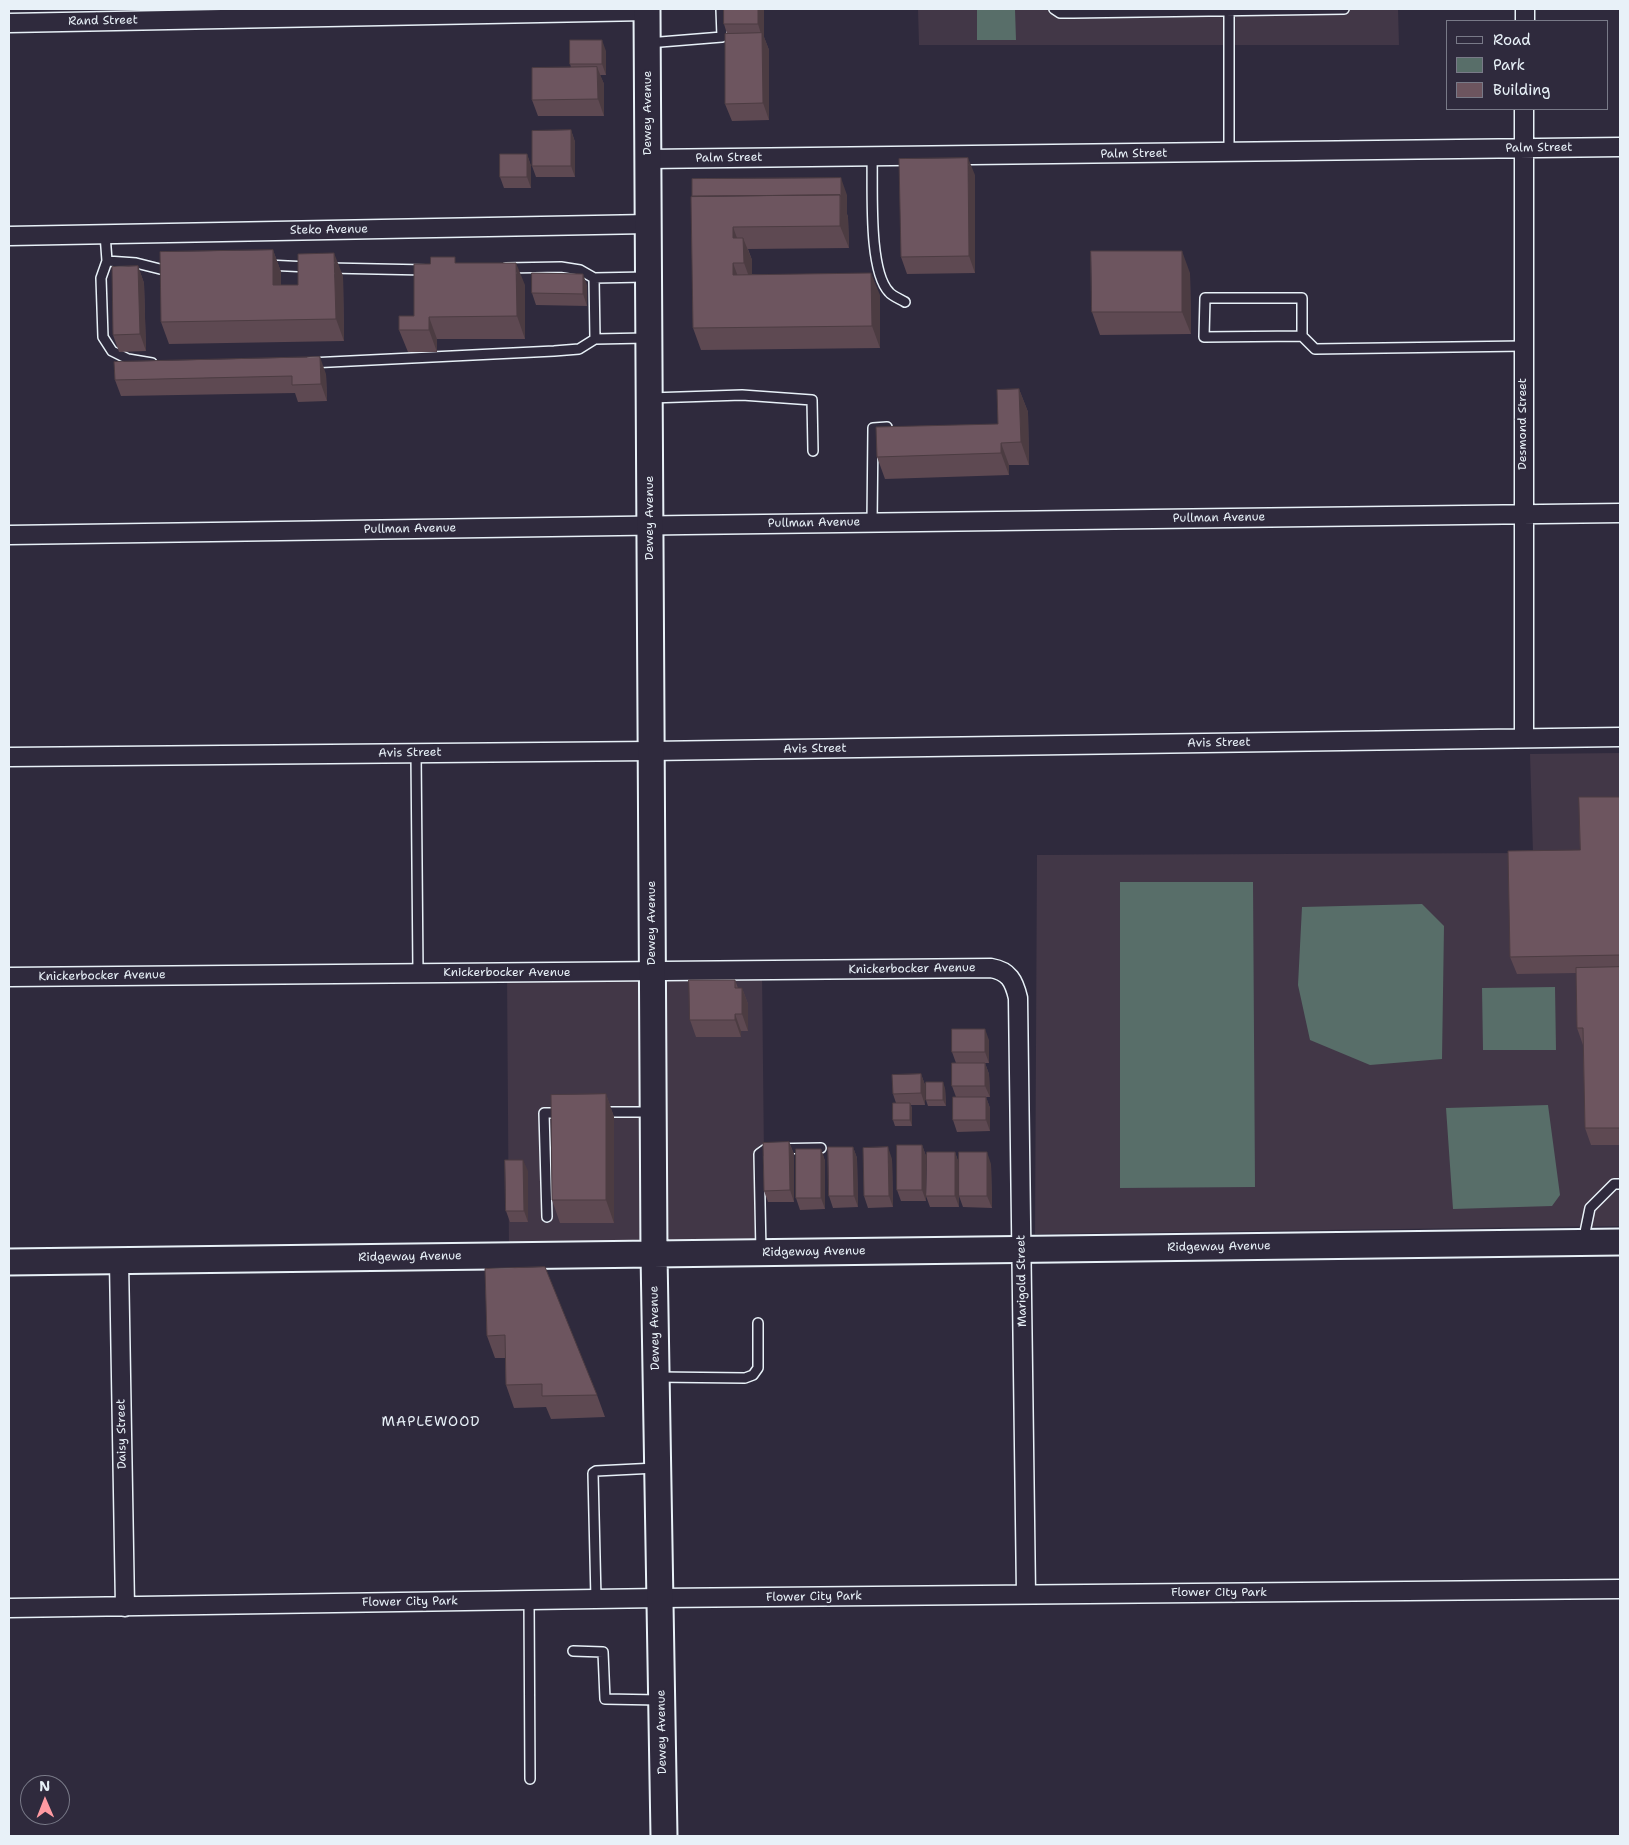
<!DOCTYPE html>
<html>
<head>
<meta charset="utf-8">
<style>
  body { margin:0 }
  #map { position:relative; width:1629px; height:1845px; overflow:hidden; background:#2f2a3d; font-family:"Shantell Sans",sans-serif }
  canvas { display:block }
  .frame { position:absolute; inset:0; border:10px solid #e8f1f8; pointer-events:none }
  .legend { position:absolute; left:1446px; top:20px; width:162px; height:90px; box-sizing:border-box; background:#2f2a3d; border:1px solid #797a88; margin:0; padding:6px 9px; list-style:none; font-size:15px; color:#e8f1f8 }
  .legend li { display:flex; align-items:center; gap:10px; height:25px }
  .legend b { width:25px; border:1px solid #797a88 }
  .north { position:absolute; left:20px; top:1775px; width:50px; height:50px; box-sizing:border-box; background:#2f2a3d; border:1px solid #797a88; border-radius:50%; rotate:359deg; font-size:14px; font-weight:700; line-height:20px; text-align:center; color:#e8f1f8 }
  .north::after { content:''; display:block; margin:auto; width:18px; height:22px; background:#ff9aa2; clip-path:polygon(50% 0,100% 100%,50% 72%,0 100%) }
</style>
</head>
<body>
<div id="map">
<canvas width="1629" height="1845"></canvas>
<div class="frame"></div>
<ul class="legend">
<li><b style="height:6px;background:#2f2a3d"></b>Road</li>
<li><b style="height:14px;background:#586e69"></b>Park</li>
<li><b style="height:14px;background:#6d555f"></b>Building</li>
</ul>
<div class="north">N</div>
</div>
<script>
const context = document.querySelector('canvas').getContext('2d');
context.lineJoin = 'round';
function fill(path, color) { context.fillStyle = color; context.fill(path, 'evenodd'); }
function stroke(path, color, width, dash) { context.strokeStyle = color; context.lineWidth = width; context.lineCap = dash ? 'butt' : 'round'; context.setLineDash(dash || []); context.stroke(path); }
function write(font, color, halo, rows, align = 'center') {
  context.font = font + ' "Shantell Sans",sans-serif'; context.lineWidth = 4.5; context.setLineDash([]); context.textBaseline = 'middle'; context.strokeStyle = halo; context.fillStyle = color; for (const [text, x, y, turn = 0] of rows) {
    context.save(); context.translate(x, y); context.rotate((+turn || 0) * Math.PI / 180); context.textAlign = isNaN(turn) ? turn : align; if (halo) context.strokeText(text, 0, 0); context.fillText(text, 0, 0); context.restore();
  }
}
fill(new Path2D(`
  M918,9H1398L1399,45H919Z
  M1620,753V1226L1035,1234L1037,855L1533,853L1530,754Z
  M762,970L765,1252L509,1256L507,973Z`), '#423747');
fill(new Path2D(`
  M977,9H1015L1016,40H977Z
  M1120,882H1253L1255,1187L1120,1188Z
  M1422,904L1444,926L1442,1059L1370,1065L1310,1040L1298,985L1302,907Z
  M1555,987L1556,1050H1483L1482,988Z
  M1548,1105L1560,1195L1552,1206L1453,1209L1446,1108Z`), '#586e69');
const lane = new Path2D(`
  M1054,9L1060,13H1073L1344,9
  M1229,9V152
  M648,43L722,37L721,9
  M872,157C873,188 868,270 889,292C892,296 900,299 905,302
  M105,234L107,261L136,263L160,269H171
  M107,261L101,278L103,337L112,351L128,359L152,363
  M267,265L308,267
  M329,268L426,270
  M506,268L561,267L580,270L594,278L646,277
  M594,278L595,339
  M1302,336V298H1205L1204,337L1302,336L1315,349L1523,346
  M310,363L554,351L579,349L595,339L646,338
  M650,398L742,395L812,400L813,451
  M872,523L873,428L887,427
  M416,753L418,973
  M601,1112H650
  M547,1217L544,1113H563
  M1583,1242L1590,1208L1614,1184H1620
  M761,1252L759,1154L766,1149L821,1148
  M657,1377L745,1378L753,1375L758,1368V1323
  M596,1599L593,1473L596,1471L656,1468
  M529,1600L530,1779
  M573,1651L603,1652L605,1699L659,1700`);
const street = new Path2D(`
  M1525,21V9
  M9,23L647,11
  M1524,109V738
  M648,159L1620,147
  M9,236L648,224
  M9,535L686,525L1620,513
  M9,757L651,751L1620,737
  M9,977L991,968C1009,971 1014,981 1018,998L1026,1594
  M119,1261L125,1607
  M9,1608L660,1598L1620,1589`);
const secondary = new Path2D(`
  M647,9L654,1254L664,1836
  M9,1262L1620,1242`);
stroke(lane, '#e8f1f8', 12);
stroke(street, '#e8f1f8', 21);
stroke(secondary, '#e8f1f8', 29);
stroke(lane, '#2f2a3d', 9);
stroke(street, '#2f2a3d', 18);
stroke(secondary, '#2f2a3d', 25);
fill(new Path2D(`
  M764,9V37L769,50V120L732,121L725,104L727,34L724,24Z
  M606,51V75H600L604,84V116H538L532,100L571,67L570,64Z
  M571,130L575,142V177H536L532,166Z
  M527,154L531,166V188H504L500,177Z
  M975,175V273L907,274L901,257Z
  M847,195V214L848,217L849,248L748,249L752,260V274L880,295V348L701,350L693,328L691,197Z
  M273,250L281,272V285H298L343,276L344,341L169,344L161,322Z
  M457,263L525,285V339H437V352H408L399,330L414,316Z
  M138,266L144,283L146,351L119,352L113,335Z
  M1190,273L1191,334L1100,335L1092,312Z
  M587,285V306L536,305L532,293Z
  M326,374L327,401L298,402L295,393L121,396L115,380Z
  M1019,389L1028,412L1029,465H1009V475L885,479L877,457L998,424Z
  M1620,797V1145H1591L1585,1128L1583,1045L1577,1028L1576,973L1517,974L1510,957L1580,850Z
  M735,980L738,988H742L748,1004V1031H741V1037H696L690,1020Z
  M989,1040V1063H985L989,1074L990,1097H986L990,1108V1131L957,1132L953,1120L956,1097L952,1086L956,1063L952,1052Z
  M921,1074L925,1085V1105H911L912,1109V1126H895L893,1120L896,1103L893,1094Z
  M945,1088L946,1106H928L926,1100Z
  M606,1094L614,1117V1223H560L552,1200Z
  M789,1142L794,1154V1202H768L764,1191Z
  M922,1145L926,1156V1201H901L897,1190Z
  M853,1147L857,1158L858,1207L833,1208L829,1196Z
  M821,1149L825,1161V1209L800,1210L796,1198Z
  M955,1152L959,1164H991L992,1208L963,1207L959,1196V1207H930L926,1196Z
  M892,1159L893,1207L868,1208L864,1196Z
  M528,1171V1222H510L506,1211Z
  M485,1269L597,1395L605,1417L551,1419L546,1407L514,1408L506,1385L505,1358H495L487,1336Z`), '#5e4952');
fill(new Path2D(`
  M758,9H764V37L769,50V120L763,103L762,37L758,24Z
  M602,40L606,51V75L602,64Z
  M597,67L604,84V116L598,99Z
  M571,130L575,142V177L571,166Z
  M527,154L531,166V188L527,177Z
  M968,158L975,175V273L969,256Z
  M841,178L847,195V214L848,217L849,248L840,226Z
  M733,227L741,249L733,238Z
  M743,238L752,260V285L744,263Z
  M273,250L281,272V308L273,285Z
  M1182,251L1190,273L1191,334L1182,312Z
  M334,253L343,276L344,341L336,319Z
  M516,263L525,285V339L517,316Z
  M733,263L741,285L733,275Z
  M138,266L144,283L146,351L140,334Z
  M871,273L880,295V348L872,326Z
  M583,274L587,285V306L583,294Z
  M429,317L437,339V352L429,330Z
  M320,357L326,374L327,401L321,384Z
  M1019,389L1028,412L1029,465L1021,442Z
  M1001,443L1009,465V475L1001,453Z
  M742,988L748,1004V1031L742,1014Z
  M735,1014L741,1031V1037L735,1020Z
  M985,1029L989,1040V1063L985,1052Z
  M985,1063L989,1074L990,1097L985,1086Z
  M921,1074L925,1085V1105L921,1093Z
  M943,1082L945,1088L946,1106L943,1100Z
  M606,1094L614,1117V1223L606,1200Z
  M986,1097L990,1108V1131L986,1120Z
  M910,1103L912,1109V1126L910,1120Z
  M789,1142L794,1154V1202L790,1190Z
  M922,1145L926,1156V1201L922,1190Z
  M853,1147L857,1158L858,1207L854,1196Z
  M888,1147L892,1159L893,1207L889,1196Z
  M821,1149L825,1161V1209L821,1198Z
  M955,1152L959,1164V1207L955,1196Z
  M987,1152L991,1164L992,1208L987,1196Z
  M523,1160L528,1171V1222L524,1211Z`), '#4c3c42');
const building = new Path2D(`
  M724,9H758V24H724Z
  M762,33L763,103L725,104V34Z
  M570,40H602V64H570Z
  M597,67L598,99L532,100V68Z
  M571,130V166H532V131Z
  M500,154H527V177H500Z
  M968,158L969,256L901,257L899,159Z
  M841,178V197L840,195L692,196V179Z
  M840,195V226L733,227V238H743L744,263H733V275L871,273L872,326L693,328L691,197Z
  M273,250V285H298V254L334,253L336,319L161,322L160,252Z
  M1091,251H1182V312H1092Z
  M431,257H455V263H516L517,316L429,317V330H399V316H414V264H430Z
  M138,266L140,334L113,335L112,267Z
  M532,273L583,274V294L532,293Z
  M320,357L321,384L292,385V376L115,380L114,362Z
  M1019,389L1021,442L1001,443V453L877,457L876,427L998,424L997,390Z
  M1579,797H1620V955L1510,957L1508,851L1580,850Z
  M1620,967V1128H1585L1583,1028H1577L1576,968Z
  M689,980H735V988H742V1014H735V1020H690Z
  M952,1029H985V1052H952Z
  M952,1063H985V1086H952Z
  M921,1074V1093L893,1094L892,1075Z
  M926,1082H943V1100H926Z
  M606,1094V1200H552L551,1095Z
  M953,1097H986V1120H953Z
  M893,1103H910V1120H893Z
  M789,1142L790,1190L764,1191L763,1143Z
  M897,1145H922V1190H897Z
  M828,1147H853L854,1196H829Z
  M888,1147L889,1196H864L863,1148Z
  M796,1149H821V1198H796Z
  M927,1152H955V1196H926Z
  M959,1152H987V1196H959Z
  M505,1160H523L524,1211H506Z
  M545,1267L597,1395L542,1396V1384L506,1385L505,1335L487,1336L485,1269Z`);
fill(building, '#6d555f');
stroke(building, '#4c3c42', 1);
write('12px', '#e8f1f8', '#2f2a3d', [
  ["Rand Street",103,21,-1],
  ["Dewey Avenue",648,113,-90],
  ["Palm Street",1539,148,-1],
  ["Palm Street",1134,154,-1],
  ["Palm Street",729,158,-1],
  ["Steko Avenue",329,230,-1],
  ["Desmond Street",1523,424,-90],
  ["Dewey Avenue",650,518,-90],
  ["Pullman Avenue",1219,518,-1],
  ["Pullman Avenue",814,523,-1],
  ["Pullman Avenue",410,529,-1],
  ["Avis Street",1219,743,-1],
  ["Avis Street",815,749,-1],
  ["Avis Street",410,753,-1],
  ["Dewey Avenue",652,923,-90],
  ["Knickerbocker Avenue",912,969,-1],
  ["Knickerbocker Avenue",507,973],
  ["Knickerbocker Avenue",102,976,-1],
  ["Ridgeway Avenue",1219,1247,-1],
  ["Ridgeway Avenue",814,1252,-1],
  ["Ridgeway Avenue",410,1257,-1],
  ["Marigold Street",1022,1281,-91],
  ["Dewey Avenue",655,1328,-91],
  ["Daisy Street",122,1434,-91],
  ["Flower City Park",1219,1593],
  ["Flower City Park",814,1597,-1],
  ["Flower City Park",410,1602,-1],
  ["Dewey Avenue",662,1732,-91]
]);
context.letterSpacing = '1px';
write('14px', '#e8f1f8', '#2f2a3d', [
  ["MAPLEWOOD",431,1422]
]);
context.letterSpacing = '0px';
</script>
</body>
</html>
